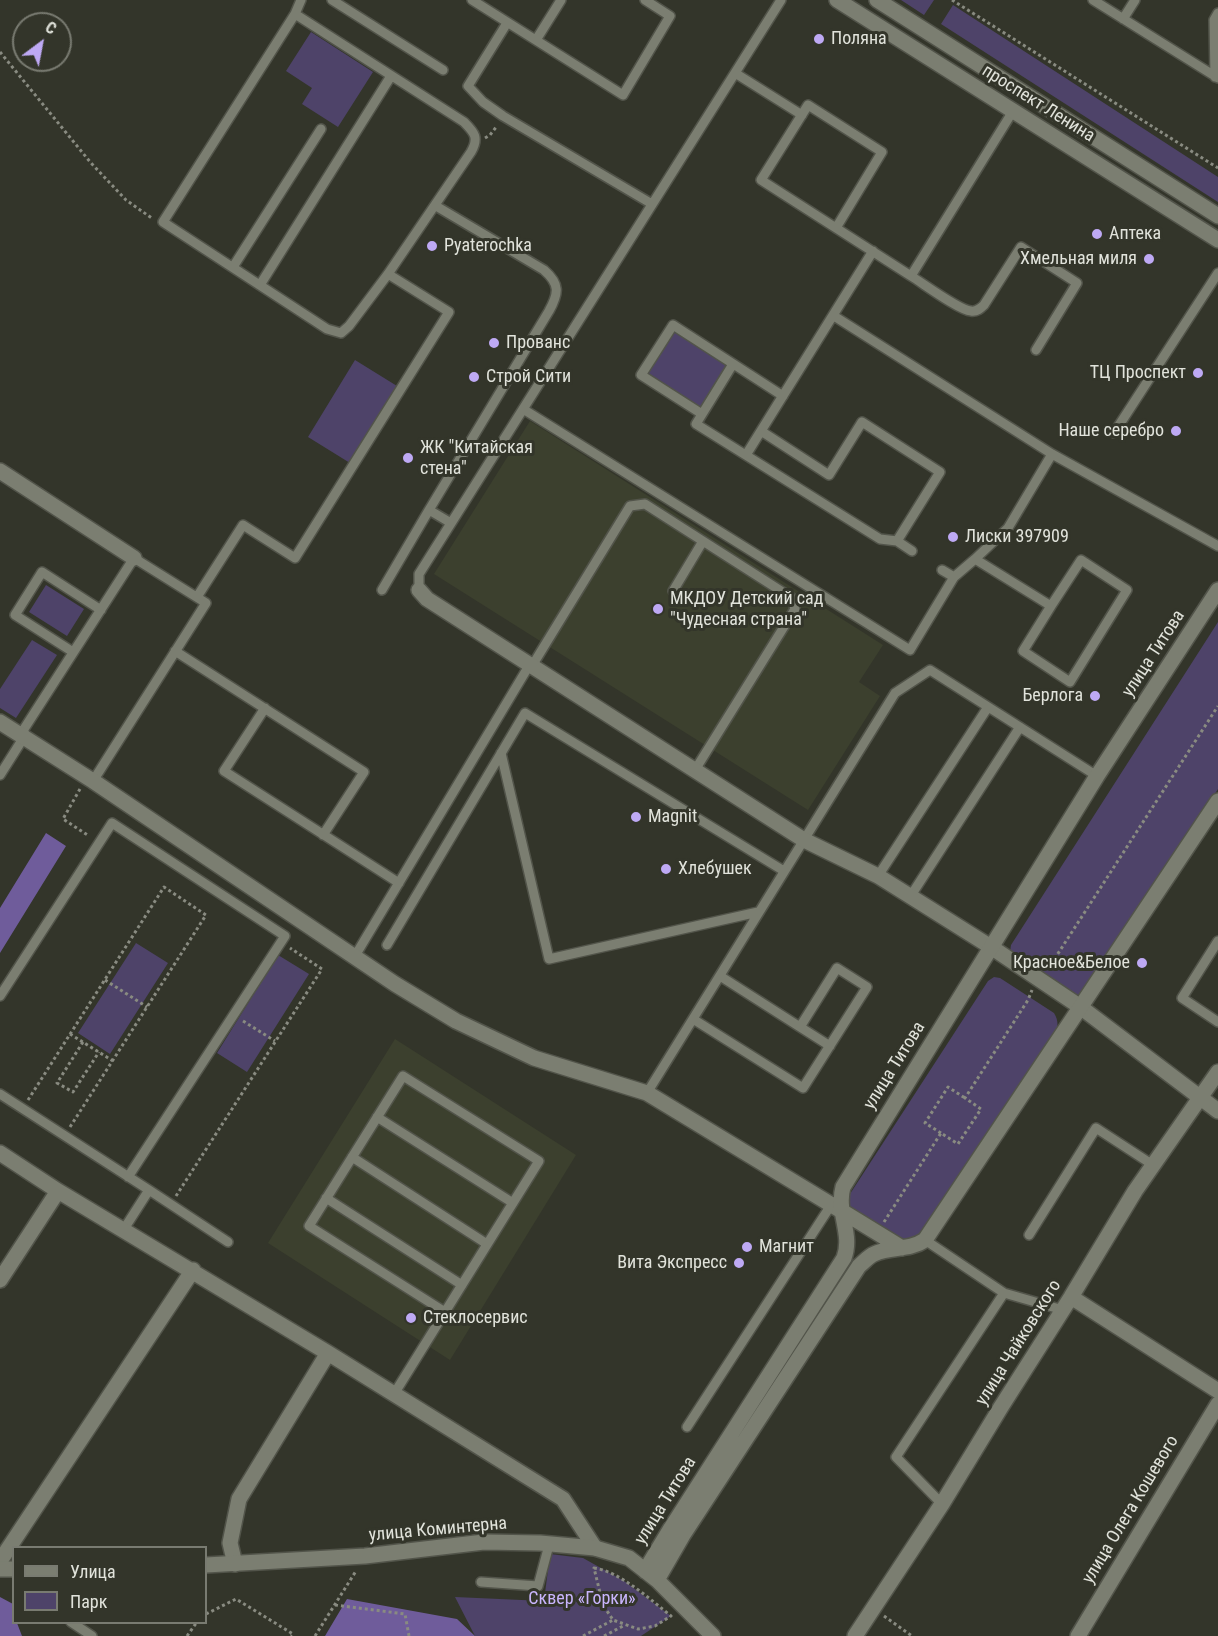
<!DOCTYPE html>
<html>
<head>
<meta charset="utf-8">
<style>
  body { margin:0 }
  #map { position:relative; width:1218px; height:1636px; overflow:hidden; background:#33352a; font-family:"Roboto Condensed",sans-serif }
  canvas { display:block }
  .legend { position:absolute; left:12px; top:1546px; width:195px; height:78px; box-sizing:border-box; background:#33352a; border:2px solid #797b71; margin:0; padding:8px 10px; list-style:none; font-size:18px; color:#e1e3db }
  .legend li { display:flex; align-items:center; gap:12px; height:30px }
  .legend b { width:30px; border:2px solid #797b71 }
  .north { position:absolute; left:12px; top:12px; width:60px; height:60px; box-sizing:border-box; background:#33352a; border:2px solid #797b71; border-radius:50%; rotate:32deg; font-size:16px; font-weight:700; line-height:24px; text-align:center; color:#e1e3db }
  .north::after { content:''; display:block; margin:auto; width:21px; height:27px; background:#bea9f4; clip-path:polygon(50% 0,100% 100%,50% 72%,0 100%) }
</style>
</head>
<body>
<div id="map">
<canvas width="1218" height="1636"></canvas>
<ul class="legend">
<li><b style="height:8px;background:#7b7e71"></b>Улица</li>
<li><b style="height:16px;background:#4e4369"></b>Парк</li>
</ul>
<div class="north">С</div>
</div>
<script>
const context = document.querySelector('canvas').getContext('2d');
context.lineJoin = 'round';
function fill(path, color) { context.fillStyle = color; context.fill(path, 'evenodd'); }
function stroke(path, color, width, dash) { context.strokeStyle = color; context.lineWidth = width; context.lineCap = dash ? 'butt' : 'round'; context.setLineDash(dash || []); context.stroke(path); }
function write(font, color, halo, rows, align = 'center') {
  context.font = font + ' "Roboto Condensed",sans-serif'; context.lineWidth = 6; context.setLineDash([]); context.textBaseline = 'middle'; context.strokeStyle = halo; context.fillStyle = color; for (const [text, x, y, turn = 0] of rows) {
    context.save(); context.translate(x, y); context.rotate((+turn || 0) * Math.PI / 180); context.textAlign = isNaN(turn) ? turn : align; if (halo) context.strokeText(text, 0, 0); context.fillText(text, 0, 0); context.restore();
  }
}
fill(new Path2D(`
  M530,421L883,645L859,682L880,696L808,810L434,574Z
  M395,1039L576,1155L450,1360L268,1243Z`), '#3c402e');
fill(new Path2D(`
  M901,0H934L924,15Z
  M953,5L1218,177V202L941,24Z
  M311,32L373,72L338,127L302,104L312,88L286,71Z
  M673,331L728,365L702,408L645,374Z
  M355,360L397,386L350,463L308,437Z
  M46,585L84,609L67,636L29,612Z
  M1218,622V789L1087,992L1076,996L1010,952L1011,945Z
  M32,640L57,655L16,718L0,708V689Z
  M136,943L168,963L110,1054L78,1033Z
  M278,955L309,974L247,1072L217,1053Z
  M994,977L1000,978L1054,1013C1059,1021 1058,1028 1055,1037L921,1232L916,1238L903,1242L849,1214L848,1197L988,981Z
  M550,1554L583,1558L624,1581L671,1616L641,1636H475L455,1597L544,1601Z`), '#4e4369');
fill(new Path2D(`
  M46,833L66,846L0,953V908Z
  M0,1597L13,1604L14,1622L17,1623L22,1636H0Z
  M347,1599L457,1619L475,1636H325Z`), '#6f5c9b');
const service = new Path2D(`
  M332,0L443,70
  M472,0L623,95L670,16L645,0
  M1093,0L1218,78
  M295,14L464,122C475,133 479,138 471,152L388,274L349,326L341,333L327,329L163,222L295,14L301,0
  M1123,19L1135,0
  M507,23L468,86L483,102L503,116L652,204
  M536,40L561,0
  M735,73L802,115
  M1215,77L1214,20L1218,13
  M1013,111L911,276C924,284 959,310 971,311C977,312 981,308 984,305L1021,247L1077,283L1036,350
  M436,206L544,270C560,284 559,293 549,311L429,510L451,523
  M836,228L882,152L808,105L761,180L911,276
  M233,267L321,129
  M260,285L391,76
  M834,316L1052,454L1218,546
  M733,364L696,424L880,539L897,541L912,551
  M523,409L910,650L954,577
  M702,414L641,375L673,325L783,396
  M761,431L829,475L862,422L940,472L897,541
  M1114,433L1218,273
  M746,455L873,251
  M942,570L954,577L975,559
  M382,590L429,510
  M419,590V574L781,0
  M673,591L703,541
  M197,597L243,525L295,558L449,312L388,274
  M1051,606L1023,651L1070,682L1127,590L1081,560L1051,606L975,559L1008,528L1052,454
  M175,651L364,772L323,835
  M73,652L15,615L42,572L101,610
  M532,666L630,506L645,504L792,598L795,609L695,770
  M265,708L224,771L399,883
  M501,753L549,959L758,912
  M0,775L24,737V729L134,558L206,603L93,781
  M878,876L988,707
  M910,897L1020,727
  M1218,941L1182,998L1218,1022
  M387,945L525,713L784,871
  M355,956L530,664
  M0,996L112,823L285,936L128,1177
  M693,1019L803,1088L867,987L837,968L800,1027L720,976
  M800,1027L830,1046
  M647,1093L895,693L930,670L1097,776
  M0,1094L149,1190L124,1229
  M377,1117L513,1203
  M352,1157L487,1244
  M149,1190L228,1242
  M326,1198L462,1285
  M1029,1235L1096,1128L1153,1165
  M925,1240L1004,1293L1063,1310
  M394,1394L539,1161L403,1076L309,1226L445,1312
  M687,1427L833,1202
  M942,1504L896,1457L1004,1293
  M481,1582L538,1586L549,1545
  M71,1622L92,1636`);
const minor = new Path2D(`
  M0,471L134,558
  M419,590L427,599L804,840L878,876L991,947L1079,1006L1218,1111
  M0,722L93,781L395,984L456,1021L534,1058L647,1093L840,1210
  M0,1153L58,1191L328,1353L563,1499L595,1548
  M0,1280L58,1191
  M1071,1297L1218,1391
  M0,1561L193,1270
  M235,1564L230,1543L239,1499L328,1353
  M855,1636L942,1504L1001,1407L1071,1297L1135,1191L1218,1072
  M1078,1636L1218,1404`);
const tertiary = new Path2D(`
  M840,1210L902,1248
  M206,1565L365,1556L484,1542L540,1543L595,1548L629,1558L657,1580L713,1636
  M0,1569H14
  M645,1571L671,1528L844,1258C853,1234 836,1212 843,1187L1097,776L1218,590
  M657,1580L683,1535L859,1266C864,1262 869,1256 874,1254C890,1246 909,1251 925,1240L1218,801`);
const secondary = new Path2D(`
  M837,0L1218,240
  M877,0L1218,216`);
stroke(service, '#52544a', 12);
stroke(minor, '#52544a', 18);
stroke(tertiary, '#52544a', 18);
stroke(secondary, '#52544a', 18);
stroke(new Path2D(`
  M952,0L1218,168
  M0,52L91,163L126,200L153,219
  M485,138L490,135L497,126
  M80,789L63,819L89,836
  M1048,969L1218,706
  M105,980L147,1007
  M243,1021L275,1041
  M70,1034L113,1061
  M83,1042L57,1083L73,1092L99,1052
  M28,1100L164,887L206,915L70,1127
  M941,1133L925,1123L948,1087L965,1098
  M176,1196L322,969L290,948
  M884,1222L941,1133L958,1144L981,1109L965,1098L1028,1000L1032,990
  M594,1568C619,1571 651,1600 671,1616L655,1626L638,1629L613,1620L603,1605Z
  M335,1605L405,1614L409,1636
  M206,1614L236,1599L293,1634L291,1636
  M884,1616L912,1636
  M187,1636L197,1622
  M315,1636L356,1571
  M583,1636L613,1620
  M604,1636L623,1626`), '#898b81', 3, [3, 3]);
stroke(service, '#7b7e71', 9);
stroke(minor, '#7b7e71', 15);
stroke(tertiary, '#7b7e71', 15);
stroke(secondary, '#7b7e71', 15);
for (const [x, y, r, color] of [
  [819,39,6,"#bea9f4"],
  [1097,234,6,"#bea9f4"],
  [432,246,6,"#bea9f4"],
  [1149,259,6,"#bea9f4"],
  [494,343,6,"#bea9f4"],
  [1198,373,6,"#bea9f4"],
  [474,377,6,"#bea9f4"],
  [1176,431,6,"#bea9f4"],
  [408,458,6,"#bea9f4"],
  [953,537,6,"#bea9f4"],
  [658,609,6,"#bea9f4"],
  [1095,696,6,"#bea9f4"],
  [636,817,6,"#bea9f4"],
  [666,869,6,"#bea9f4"],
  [1142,963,6,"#bea9f4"],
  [747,1247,6,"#bea9f4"],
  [739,1263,6,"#bea9f4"],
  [411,1318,6,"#bea9f4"]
]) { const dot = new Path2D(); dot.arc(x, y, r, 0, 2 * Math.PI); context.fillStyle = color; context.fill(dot); stroke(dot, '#33352a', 2); }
write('18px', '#e1e3db', '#33352a', [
  ["Поляна",831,39],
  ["Аптека",1109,234],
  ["Pyaterochka",444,246],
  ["Хмельная миля",1137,259,"right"],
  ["Прованс",506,343],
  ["ТЦ Проспект",1186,373,"right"],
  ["Строй Сити",486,377],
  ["Наше серебро",1164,431,"right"],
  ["ЖК \"Китайская",420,448],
  ["стена\"",420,469],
  ["Лиски 397909",965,537],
  ["МКДОУ Детский сад",670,599],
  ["\"Чудесная страна\"",670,620],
  ["Берлога",1083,696,"right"],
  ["Magnit",648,817],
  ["Хлебушек",678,869],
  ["Красное&Белое",1130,963,"right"],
  ["Магнит",759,1247],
  ["Вита Экспресс",727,1263,"right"],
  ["Стеклосервис",423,1318]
], 'left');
write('18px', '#e1e3db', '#33352a', [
  ["проспект Ленина",1038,104,32],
  ["улица Титова",1154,654,-57],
  ["улица Титова",895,1066,-58],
  ["улица Чайковского",1019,1343,-58],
  ["улица Титова",666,1501,-58],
  ["улица Олега Кошевого",1131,1510,-59],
  ["улица Коминтерна",438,1530,-5]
]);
write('18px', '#c9b5fd', '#33352a', [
  ["Сквер «Горки»",582,1599]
]);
</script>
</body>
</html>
